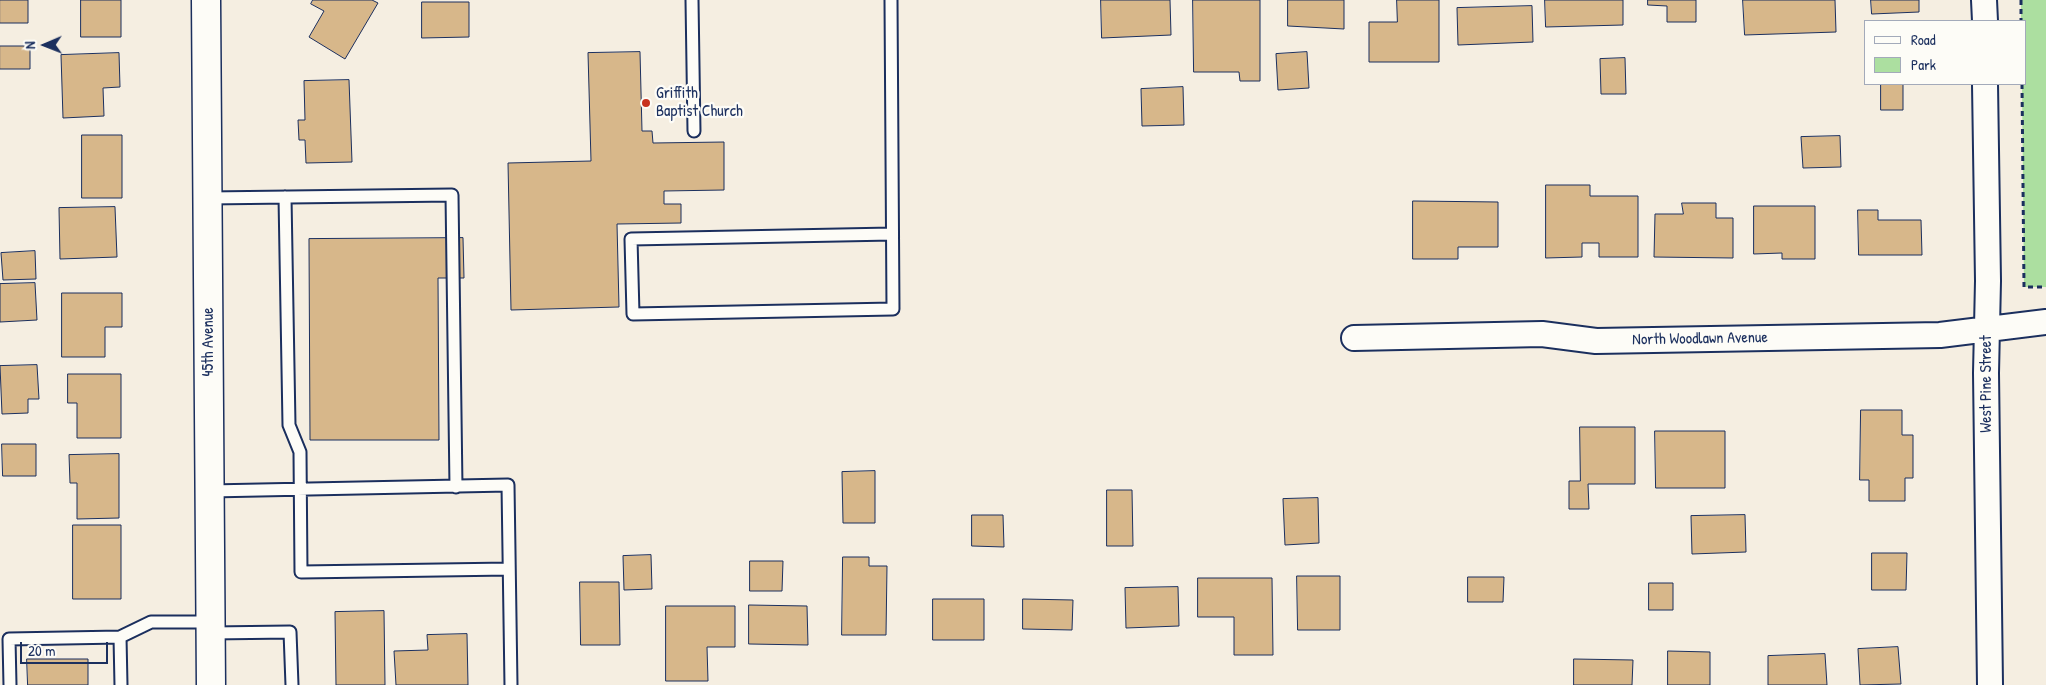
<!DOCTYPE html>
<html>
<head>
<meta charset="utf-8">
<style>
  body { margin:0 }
  #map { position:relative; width:2046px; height:685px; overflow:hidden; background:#f5eee1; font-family:"Patrick Hand",sans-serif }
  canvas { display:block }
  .legend { position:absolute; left:1864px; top:20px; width:162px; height:65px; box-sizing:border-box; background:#fdfcf7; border:1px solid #a3aaba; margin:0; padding:6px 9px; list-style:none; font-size:15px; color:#1b2f5e }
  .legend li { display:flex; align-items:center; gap:10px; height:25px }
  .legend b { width:25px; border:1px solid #a3aaba }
  .north { position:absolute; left:20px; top:20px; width:50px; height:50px; -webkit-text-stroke:4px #fdfcf7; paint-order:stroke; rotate:269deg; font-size:14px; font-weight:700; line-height:20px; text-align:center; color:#1b2f5e }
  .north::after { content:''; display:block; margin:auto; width:18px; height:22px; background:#1b2f5e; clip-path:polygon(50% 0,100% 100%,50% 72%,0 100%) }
  .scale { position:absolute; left:20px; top:642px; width:88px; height:22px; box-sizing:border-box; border:2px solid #1b2f5e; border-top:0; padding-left:6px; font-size:15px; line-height:18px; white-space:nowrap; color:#1b2f5e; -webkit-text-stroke:4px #fdfcf7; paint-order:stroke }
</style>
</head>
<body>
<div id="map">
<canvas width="2046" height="685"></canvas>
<ul class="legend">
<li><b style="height:6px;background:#fdfcf7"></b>Road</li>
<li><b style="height:14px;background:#acdfa0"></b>Park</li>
</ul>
<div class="north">N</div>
<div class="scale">20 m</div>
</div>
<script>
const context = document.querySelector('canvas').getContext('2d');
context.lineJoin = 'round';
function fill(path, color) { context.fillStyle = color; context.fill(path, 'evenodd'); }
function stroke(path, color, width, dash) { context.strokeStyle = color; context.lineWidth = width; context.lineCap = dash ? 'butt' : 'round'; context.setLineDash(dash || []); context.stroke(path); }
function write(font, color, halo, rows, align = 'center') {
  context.font = font + ' "Patrick Hand",sans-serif'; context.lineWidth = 4.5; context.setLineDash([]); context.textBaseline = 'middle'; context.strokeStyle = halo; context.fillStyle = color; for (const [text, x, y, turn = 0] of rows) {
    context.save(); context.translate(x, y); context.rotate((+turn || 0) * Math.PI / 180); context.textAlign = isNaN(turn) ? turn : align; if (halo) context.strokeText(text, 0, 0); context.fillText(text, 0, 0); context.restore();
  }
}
fill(new Path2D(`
  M2021,0H2046V287H2024L2022,84H2025V21H2021Z`), '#acdfa0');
const building = new Path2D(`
  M0,0H28V23H0Z
  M81,0H121V37H81Z
  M313,0H372L378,3L345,59L309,37L324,11L311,4Z
  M1101,0H1170L1171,35L1102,38Z
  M1193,0H1260V81H1240L1239,72H1194Z
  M1288,0H1344V29L1288,26Z
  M1397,0H1439V62H1369V22H1397Z
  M1545,0H1623V25L1546,27Z
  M1648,0H1696V22H1667V6L1648,5Z
  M1743,0H1835L1836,32L1745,35Z
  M1871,0H1919V12L1872,14Z
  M422,2H469V37L422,38Z
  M1532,6L1533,42L1458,45L1457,8Z
  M0,46H30V69H0Z
  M640,52L642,131H652L653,143L724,142V190L664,191V204H681V223L617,224L619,307L511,310L508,163L591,161L588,53Z
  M1307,52L1309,88L1278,90L1276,54Z
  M119,53L120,87L103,88L104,116L63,118L61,55Z
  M1625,58L1626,94H1601L1600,59Z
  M349,80L352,162L306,163L305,140H299L298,120H305L304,81Z
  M1881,84H1903V110H1881Z
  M1183,87L1184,125L1142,126L1141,89Z
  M82,135H122V198H82Z
  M1840,136L1841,167L1803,168L1801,137Z
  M1546,185H1590V196H1638V257H1599V243H1582V257L1546,258Z
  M1413,201L1498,202V247H1458V259H1413Z
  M1682,203H1716V218H1733V258L1654,257L1655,214H1683Z
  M1754,206H1815V259H1782V253L1754,254Z
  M115,207L117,257L60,259L59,208Z
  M1858,210H1878V220H1921L1922,255H1859Z
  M463,238L464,278H438L439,440H310L309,239Z
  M35,251L36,279L3,280L1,253Z
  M35,283L37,320L0,322V284Z
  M62,293H122V327H105V357H62Z
  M37,365L39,399H28V413L2,414L0,366Z
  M68,374H121V438H77V403H68Z
  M1861,410H1902V435H1913V478H1905V501H1869V480H1860Z
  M1580,427H1635V484H1588L1589,509H1569V481H1580Z
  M1655,431H1725V488H1656Z
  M2,444H36V476H3Z
  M119,454V518L77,519V483H70L69,455Z
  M875,471V523H843L842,472Z
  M1107,490H1132L1133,546H1107Z
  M1318,498L1319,543L1285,545L1283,499Z
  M972,515H1003L1004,547L972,546Z
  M1745,515L1746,552L1692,554L1691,516Z
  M73,525H121V599H73Z
  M1872,553H1907L1906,590H1872Z
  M651,555L652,589L624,590L623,556Z
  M843,557H869V566H887L886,635H842Z
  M750,561H783L782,591H750Z
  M1297,576H1340V630H1298Z
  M1468,577H1504L1503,602H1468Z
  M1198,578H1272L1273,655H1234V617H1198Z
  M580,582H619L620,645H581Z
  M1649,583H1673V610H1649Z
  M1178,587L1179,626L1126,628L1125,588Z
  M933,599H984V640H933Z
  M1023,599L1073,600L1072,630L1023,629Z
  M749,605L807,606L808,645L749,644Z
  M666,606H735V647H707L708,681H666Z
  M384,611L385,685H336L335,612Z
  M467,634L468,685H396L394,651L428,650L427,635Z
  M1898,647L1901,684L1860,685L1858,649Z
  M1668,651L1710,652V685H1668Z
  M1825,654L1827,685H1768V656Z
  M27,659H88V685H28Z
  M1574,659L1633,660L1632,685H1574Z`);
fill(building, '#d7b78a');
stroke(building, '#1b2f5e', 1);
const service = new Path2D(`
  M692,0L694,131
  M891,0L893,309L633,314L631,239L892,234
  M285,197L289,425L300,452L301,572L509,569
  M208,198L452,195L456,487
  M210,491L508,485L511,685
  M211,633L290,632L292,685
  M120,637L121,685
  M10,685L9,639L120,637L151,622H210`);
const minor = new Path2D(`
  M1984,0L1985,21
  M1985,84L1988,281L1986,373L1990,685
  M1354,338L1542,334L1596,341L1940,335L2046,322`);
const secondary = new Path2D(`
  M206,0L211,685`);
stroke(service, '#1b2f5e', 15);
stroke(minor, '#1b2f5e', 28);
stroke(secondary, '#1b2f5e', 31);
stroke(new Path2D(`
  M2021,0V21
  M2022,84L2024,287H2046`), '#1b2f5e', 3, [5, 4]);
stroke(service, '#fdfcf7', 11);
stroke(minor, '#fdfcf7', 24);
stroke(secondary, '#fdfcf7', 28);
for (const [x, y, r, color] of [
  [646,103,5,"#c8321e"]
]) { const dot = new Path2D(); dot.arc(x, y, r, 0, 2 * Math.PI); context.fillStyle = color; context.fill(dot); stroke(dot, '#fdfcf7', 2); }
write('16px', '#1b2f5e', '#fdfcf7', [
  ["Griffith",656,94],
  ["Baptist Church",656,112]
], 'left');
write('16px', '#1b2f5e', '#fdfcf7', [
  ["North Woodlawn Avenue",1700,339,-1],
  ["45th Avenue",209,342,-90],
  ["West Pine Street",1987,384,-90]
]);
</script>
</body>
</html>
